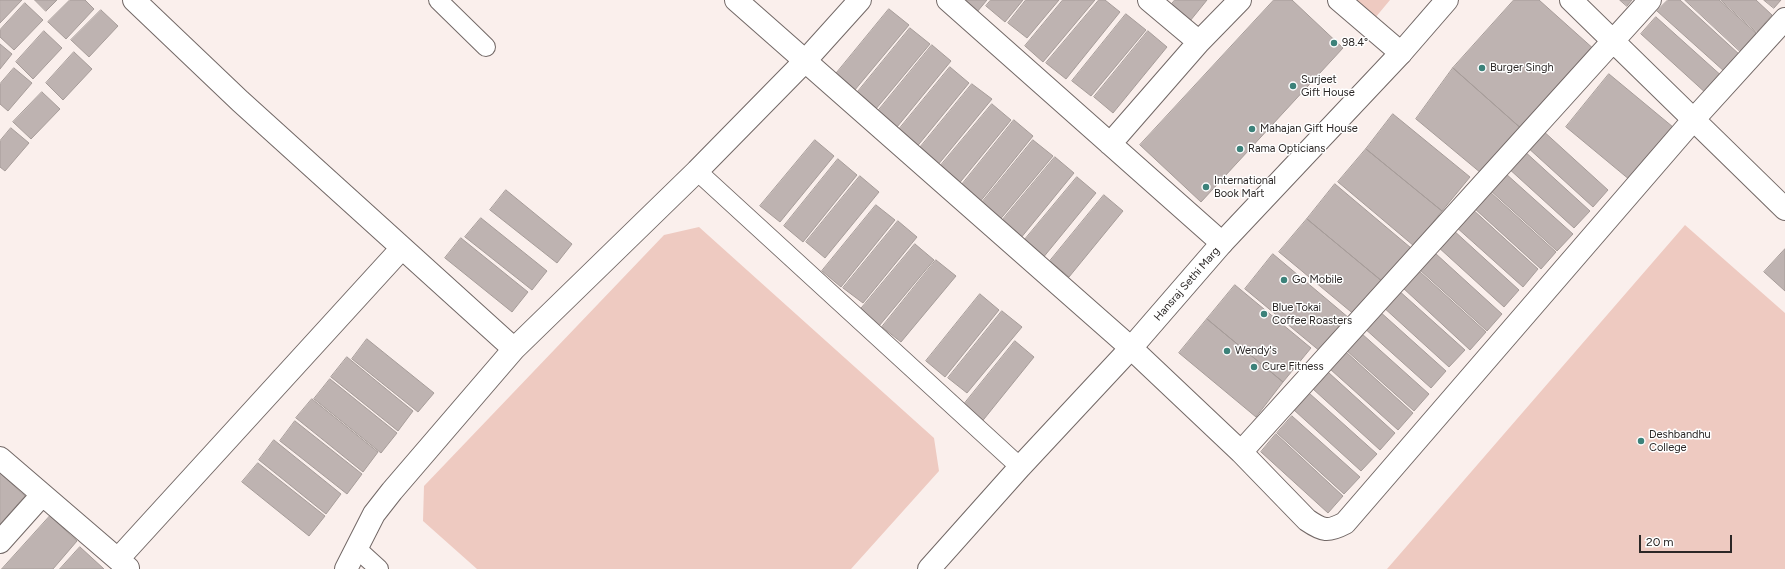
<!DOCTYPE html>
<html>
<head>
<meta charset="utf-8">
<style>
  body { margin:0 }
  #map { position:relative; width:1785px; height:569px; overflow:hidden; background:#faefec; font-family:Figtree,sans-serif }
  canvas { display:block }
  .scale { position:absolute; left:1639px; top:535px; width:93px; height:18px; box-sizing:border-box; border:2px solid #2b2726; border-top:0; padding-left:5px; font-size:12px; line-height:14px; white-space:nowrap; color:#2b2726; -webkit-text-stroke:3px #fff; paint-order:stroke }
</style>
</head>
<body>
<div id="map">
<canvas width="1785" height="569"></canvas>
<div class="scale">20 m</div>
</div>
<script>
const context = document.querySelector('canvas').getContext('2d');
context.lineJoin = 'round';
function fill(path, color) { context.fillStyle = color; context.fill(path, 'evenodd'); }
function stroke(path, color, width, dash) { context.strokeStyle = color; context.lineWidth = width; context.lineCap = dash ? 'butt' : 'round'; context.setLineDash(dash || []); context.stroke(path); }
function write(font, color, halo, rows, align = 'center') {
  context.font = font + ' Figtree,sans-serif'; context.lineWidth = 3; context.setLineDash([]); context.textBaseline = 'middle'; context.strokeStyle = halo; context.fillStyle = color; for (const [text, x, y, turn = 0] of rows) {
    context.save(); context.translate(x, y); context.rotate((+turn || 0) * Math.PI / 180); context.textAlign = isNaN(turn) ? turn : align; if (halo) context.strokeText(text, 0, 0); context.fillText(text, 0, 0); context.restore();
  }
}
fill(new Path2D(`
  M1354,0H1390L1375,18Z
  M1685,225L1785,313V569H1387Z
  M699,227L934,438L939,471L851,569H477L423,521L424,486L664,235Z`), '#eecac1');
const building = new Path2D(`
  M0,0H22L0,23Z
  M35,0H57L46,11Z
  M70,0H85L94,9L66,39L48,22Z
  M962,0H987L977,12Z
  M991,0H1023L1005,22L986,6Z
  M1026,0H1059L1027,38L1008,23Z
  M1063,0H1095L1043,62L1025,46Z
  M1099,0H1105L1120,12L1066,79L1046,63Z
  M1175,0H1207L1190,21L1171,5Z
  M1274,0H1292L1343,48L1201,202L1140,145Z
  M1514,0H1539L1596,51L1524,131L1453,68Z
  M1620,0H1632L1627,6Z
  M1668,0H1680L1740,55L1725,72L1657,11Z
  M1685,0H1719L1756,33L1740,51Z
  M1721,0H1756L1772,15L1757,32Z
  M1764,0H1781L1774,8Z
  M25,3L43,20L14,50L0,37V30Z
  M889,9L909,25L854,91L835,75Z
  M101,10L118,26L89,57L71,40Z
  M1126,14L1146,30L1091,96L1072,81Z
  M1656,17L1724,78L1708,95L1641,34Z
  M910,28L930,44L875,110L856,94Z
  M44,31L62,48L33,79L16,62Z
  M1148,31L1167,47L1113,113L1094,97Z
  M0,44L12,54L0,69Z
  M932,45L951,61L897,127L878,111Z
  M74,52L92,69L63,100L46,83Z
  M950,67L969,83L915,149L896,133Z
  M14,68L32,83L8,111L0,104V84Z
  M1453,68L1524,131L1487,178L1416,119Z
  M1609,74L1679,132L1636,185L1566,127Z
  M972,84L992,99L937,166L918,150Z
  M42,92L60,109L31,139L13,122Z
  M992,104L1011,120L957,186L937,170Z
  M1393,114L1470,177L1442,211L1366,149Z
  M1014,120L1033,136L979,203L960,187Z
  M11,128L29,143L5,171L0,167V141Z
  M1541,129L1608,190L1593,207L1526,146Z
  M815,140L834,156L780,222L760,206Z
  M1033,140L1053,156L998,222L979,206Z
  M1366,149L1442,211L1414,246L1338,182Z
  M1522,149L1590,211L1574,228L1507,167Z
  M1055,157L1074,173L1020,239L1000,223Z
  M838,159L857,175L803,242L784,226Z
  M1505,173L1573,234L1557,251L1490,190Z
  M860,176L879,192L825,258L806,242Z
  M1077,177L1096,193L1042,259L1022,243Z
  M1335,184L1411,248L1383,282L1307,219Z
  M506,190L572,244L557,263L490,210Z
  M1489,191L1556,252L1541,269L1474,208Z
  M1104,195L1123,211L1069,277L1050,261Z
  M876,205L895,220L841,287L822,271Z
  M1471,208L1538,269L1523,287L1455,226Z
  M481,218L547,271L532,290L465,237Z
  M1307,219L1383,282L1356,316L1279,252Z
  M898,221L917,237L863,303L843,288Z
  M1452,229L1519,290L1504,307L1437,246Z
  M461,238L528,292L512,312L445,258Z
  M915,244L934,260L879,326L860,310Z
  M1785,249V291L1764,272Z
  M1435,253L1502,314L1487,331L1420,270Z
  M1273,254L1349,318L1321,352L1245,289Z
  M936,260L956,276L901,342L882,327Z
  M1419,271L1486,332L1470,350L1403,288Z
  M1235,285L1311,348L1283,382L1207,319Z
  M1397,289L1465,350L1449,367L1382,306Z
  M980,294L999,310L945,377L926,361Z
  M1378,310L1446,371L1431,388L1363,327Z
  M1002,311L1022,327L967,393L948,378Z
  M1207,319L1283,382L1256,417L1179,353Z
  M1361,333L1429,394L1414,411L1346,350Z
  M367,339L434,393L418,412L352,359Z
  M1015,341L1034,357L980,424L961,408Z
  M1345,351L1413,413L1398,430L1330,369Z
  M347,357L413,411L398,431L331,377Z
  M1328,372L1395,433L1380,450L1313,389Z
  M330,379L397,433L381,453L314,399Z
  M1309,393L1377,454L1361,471L1294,410Z
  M312,399L378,452L363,472L296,418Z
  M1292,416L1360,477L1344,494L1277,433Z
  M295,421L362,474L347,494L280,441Z
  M1276,434L1343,496L1328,513L1261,452Z
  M274,440L341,494L326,514L259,460Z
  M258,463L325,516L309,536L242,482Z
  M0,473L25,496L0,524Z
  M50,516L77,541L53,569H2Z
  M80,547L104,569H60Z`);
fill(building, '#beb3b1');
stroke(building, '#a69c99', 1);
const service = new Path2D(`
  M438,0L486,47
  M697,171L1020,467
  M356,548L379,569`);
const minor = new Path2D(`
  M134,0L240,101L514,349
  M736,0L1131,348L1241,452L1307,520C1323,531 1328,532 1345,523L1694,119L1785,19
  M948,0L1222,243
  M1149,0L1199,42
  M1339,0L1401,53
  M1571,0L1785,209
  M1110,144L1199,42L1240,0
  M1241,452L1650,0
  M0,458L128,568
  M0,542L42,495
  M118,559L402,248
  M346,569L374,514L392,491L514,349L697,171L805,61L860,0`);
const tertiary = new Path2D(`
  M929,569L1020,467L1131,348L1222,243L1401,53L1447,0`);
stroke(service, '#726866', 20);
stroke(minor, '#726866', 24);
stroke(tertiary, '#726866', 24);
stroke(service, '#fff', 18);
stroke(minor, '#fff', 22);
stroke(tertiary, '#fff', 22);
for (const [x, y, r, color] of [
  [1334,43,4,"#3c827a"],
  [1482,68,4,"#3c827a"],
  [1293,86,4,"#3c827a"],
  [1252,129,4,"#3c827a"],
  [1240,149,4,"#3c827a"],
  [1206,187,4,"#3c827a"],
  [1284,280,4,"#3c827a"],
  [1264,314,4,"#3c827a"],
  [1227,351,4,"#3c827a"],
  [1254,367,4,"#3c827a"],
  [1641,441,4,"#3c827a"]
]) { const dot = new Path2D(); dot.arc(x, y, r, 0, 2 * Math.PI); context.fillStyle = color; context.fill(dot); stroke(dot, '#fff', 1.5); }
write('11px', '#2b2726', '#fff', [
  ["98.4°",1342,43],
  ["Burger Singh",1490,68],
  ["Surjeet",1301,80],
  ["Gift House",1301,93],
  ["Mahajan Gift House",1260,129],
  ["Rama Opticians",1248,149],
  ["International",1214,181],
  ["Book Mart",1214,194],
  ["Go Mobile",1292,280],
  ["Blue Tokai",1272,308],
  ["Coffee Roasters",1272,321],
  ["Wendy's",1235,351],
  ["Cure Fitness",1262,367],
  ["Deshbandhu",1649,435],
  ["College",1649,448]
], 'left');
write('11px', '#2b2726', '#fff', [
  ["Hansraj Sethi Marg",1187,284,-49]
]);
</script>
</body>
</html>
